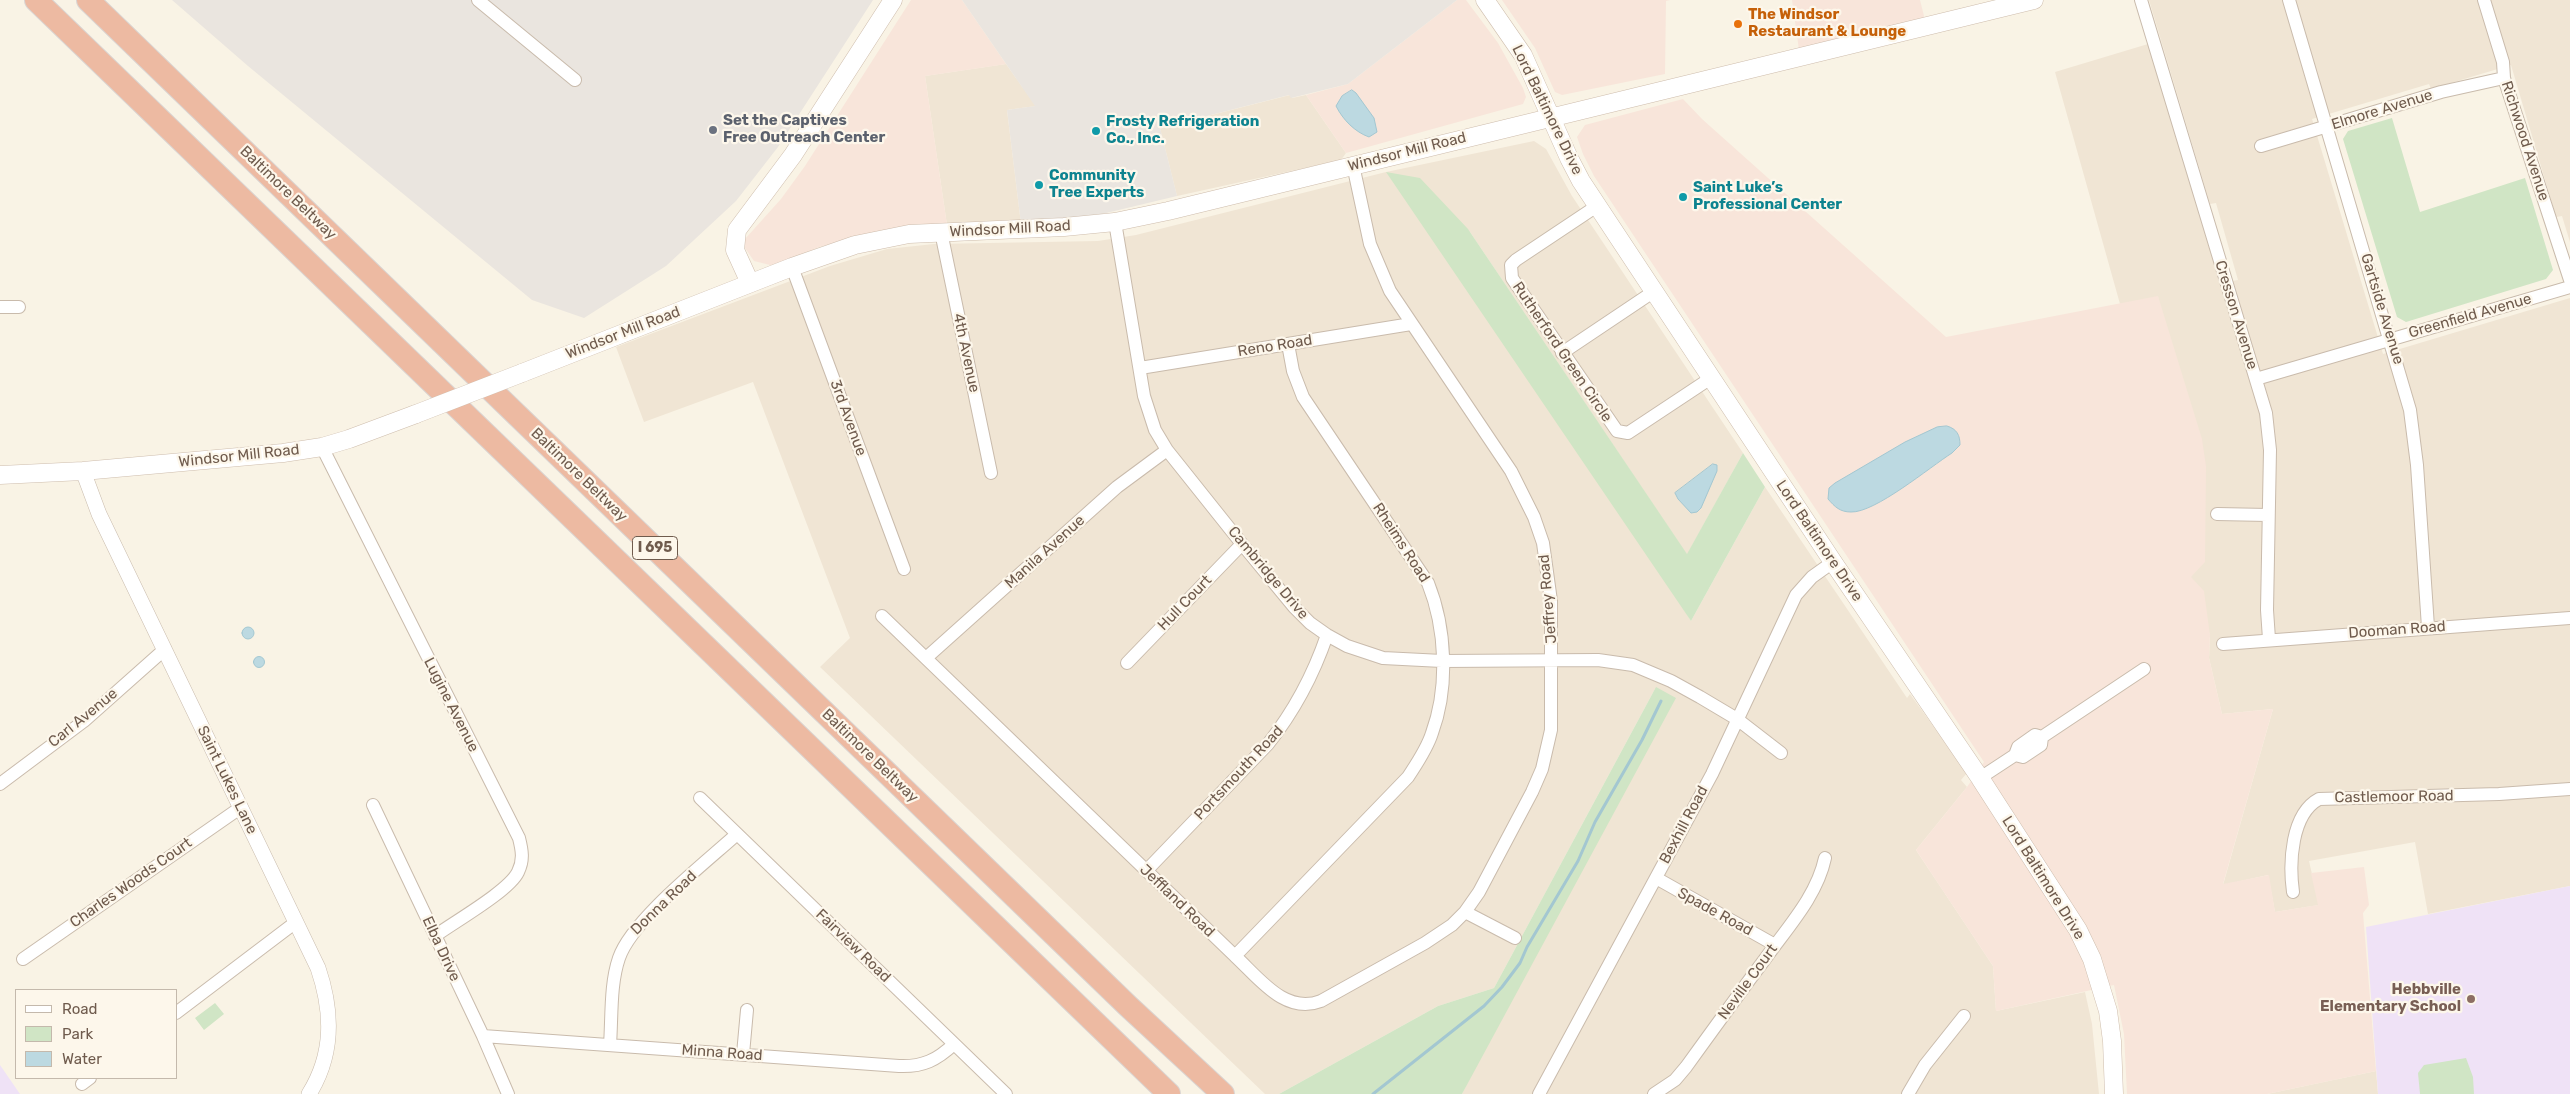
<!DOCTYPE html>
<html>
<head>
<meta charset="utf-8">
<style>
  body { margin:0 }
  #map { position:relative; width:2570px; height:1094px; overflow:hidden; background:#f9f3e5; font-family:Rubik,sans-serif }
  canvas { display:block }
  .legend { position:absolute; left:15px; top:989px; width:162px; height:90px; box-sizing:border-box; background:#fdf7eb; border:1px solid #c4b9ac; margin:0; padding:6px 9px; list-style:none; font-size:15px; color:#6f5b4d }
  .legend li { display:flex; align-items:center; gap:10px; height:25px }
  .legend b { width:25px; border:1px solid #c4b9ac }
</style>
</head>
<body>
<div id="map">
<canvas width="2570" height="1094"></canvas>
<ul class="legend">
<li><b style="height:6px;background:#fff"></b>Road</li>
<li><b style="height:14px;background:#d0e5c5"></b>Park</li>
<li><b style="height:14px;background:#bcd9e1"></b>Water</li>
</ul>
</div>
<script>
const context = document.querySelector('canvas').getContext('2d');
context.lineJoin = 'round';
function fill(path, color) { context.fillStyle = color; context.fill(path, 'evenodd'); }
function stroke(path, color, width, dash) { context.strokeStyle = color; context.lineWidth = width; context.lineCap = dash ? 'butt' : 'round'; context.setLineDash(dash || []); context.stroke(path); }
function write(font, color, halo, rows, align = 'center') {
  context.font = font + ' Rubik,sans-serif'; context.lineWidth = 4.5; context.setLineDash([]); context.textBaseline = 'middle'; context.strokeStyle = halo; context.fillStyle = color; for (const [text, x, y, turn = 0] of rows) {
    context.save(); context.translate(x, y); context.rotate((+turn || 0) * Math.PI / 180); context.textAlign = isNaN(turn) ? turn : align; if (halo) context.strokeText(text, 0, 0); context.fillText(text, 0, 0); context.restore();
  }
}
fill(new Path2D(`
  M2149,0H2570V242L2562,216L2556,217L2511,65L2431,89L2429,84L2312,119L2383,354L2570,298V886L2428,914L2415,842L2309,861L2319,905L2275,912L2268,875L2223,885L2273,709L2222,714L2209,658L2210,635L2190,577L2158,297L2120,304L2055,72L2148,44L2220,283L2238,280L2216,203L2210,204Z
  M1006,64L1036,106L1007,110L1021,224L947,225L925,76Z
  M1290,95L1292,98L1306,95L1346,153L1341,160L1177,196L1160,128Z
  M1534,141L1546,149L1572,196L1743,453L1687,555L1468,229L1691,621L1765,487L1907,698L1910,694L1967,773L1961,780L1967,787L1916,850L1993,966L1996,1011L2085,992L2092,1024L2099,1094H1462L1656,687L1494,988L1438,1006L1279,1094H1265L820,667L850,638L753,382L644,422L616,347L830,266L887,249L934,244L1098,241L1136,235L1386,172Z
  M2376,1071L2378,1094H2267Z`), '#f0e5d4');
fill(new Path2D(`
  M911,0H962L1006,64L925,76L947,225L876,232L819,247L774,266L754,261L745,248V239L781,199L805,166Z
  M1457,0H1466L1498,43L1523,88L1526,97L1523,104L1346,153L1306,95L1348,84Z
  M1502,0H1670L1666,1L1665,74L1562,95L1555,92L1535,48Z
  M1792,0H1920L1925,20L1799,50Z
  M1683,99L1702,119L1946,337L2158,296L2202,439L2206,466L2205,562L2191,577L2204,591L2210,635L2209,658L2222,714L2273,709L2223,884L2269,875L2275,912L2318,905L2311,873L2364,867L2369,905L2363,913L2376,1071L2267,1094H2127L2124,1034L2114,985L1996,1011L1993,966L1916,850L1967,787L1984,762L1594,176L1583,154L1577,137L1585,125Z`), '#f8e5da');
fill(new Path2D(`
  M172,0H873L778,147L736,201L666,266L584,318L532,300L248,66Z
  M962,0H1457L1348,84L1291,98L1289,95L1160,128L1177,196L1102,214L1021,224L1007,110L1035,106Z`), '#eae5df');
fill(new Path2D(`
  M2570,886V1094H2378L2366,927Z
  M0,1065L20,1094H0Z`), '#efe2f6');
fill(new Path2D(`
  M2392,118L2420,212L2525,178L2553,270L2546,279L2406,322L2397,317L2343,139L2348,131Z
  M1386,172L1420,178L1468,229L1687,554L1743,453L1765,487L1691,621Z
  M1656,687L1676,698L1462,1094H1279L1438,1006L1494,988Z
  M215,1003L224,1014L204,1030L195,1018Z
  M2466,1058L2473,1077L2474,1094H2420L2418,1073L2424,1065Z`), '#d0e5c5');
const water = new Path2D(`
  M1352,90L1356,93L1374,118L1377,132L1369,137C1355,132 1343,120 1336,106L1342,96Z
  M1947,426C1957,429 1960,435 1960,445L1952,453C1930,467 1875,513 1851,512C1840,512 1835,507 1828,499L1829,488L1835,483L1905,442L1937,427Z
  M1713,464L1717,465V471L1701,508L1697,512L1691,513L1678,499L1675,493Z
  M242 633a6 6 0 1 1 12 0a6 6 0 1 1-12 0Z
  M253.5 662a5.5 5.5 0 1 1 11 0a5.5 5.5 0 1 1-11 0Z`);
fill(water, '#bcd9e1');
stroke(water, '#a3c7d1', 1);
stroke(new Path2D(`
  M1373,1094L1484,1006L1502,987L1520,963L1527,947L1578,861L1595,822L1642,740L1661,701`), '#a3c7d1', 3);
const minor = new Path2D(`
  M478,0L575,80
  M2141,0L2266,413L2270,450L2267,610L2269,639
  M2289,0L2410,410L2417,465L2428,627
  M2484,0L2503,62L2504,78L2570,280
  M2261,146L2441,92L2504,78
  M1597,206L1516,260L1511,265L1512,278L1617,431L1628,433L1711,378
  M1115,222L1144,396L1155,430L1167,450L1242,544L1294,607L1310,623L1327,635L1347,646L1383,658L1442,661L1598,660L1633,665L1671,681L1700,697L1737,719L1781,753
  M941,232L991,473
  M792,267L904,569
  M0,307H19
  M1562,353L1653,292
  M1140,368L1411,324
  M2256,379L2570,287
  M322,447L519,838C522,850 524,860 518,872C509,891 454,922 435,936
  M2217,514L2268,515
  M882,616L1235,956C1259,978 1285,1015 1321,1001L1425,943L1452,925L1465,912L1479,892L1532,792L1542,769L1551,730V601L1543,543L1534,517L1511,471L1390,291L1370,244L1353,165
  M2223,644L2570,618
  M926,658L1117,487L1167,450
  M1127,663L1242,544
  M2015,755L2023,757L2041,745L2042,737L2144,669
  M1980,778L2015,755L2018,747L2035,735L2042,737
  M0,784L84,721L165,649
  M700,798L1006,1094
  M373,805L483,1036L508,1094
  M1146,871L1268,744C1295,710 1313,676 1327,635
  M1656,878L1775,945
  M2293,892C2289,863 2291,814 2319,799L2499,794L2570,789
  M1465,912L1515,938
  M1235,956L1408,777C1417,763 1427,749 1432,733C1449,687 1446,628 1428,583L1303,397L1293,371L1288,344
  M23,959L240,808
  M176,1013L296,922
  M483,1036L899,1066C923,1067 937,1060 954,1044
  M610,1045C612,1017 610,984 619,958C632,920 705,863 737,834
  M743,1054L747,1010
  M82,1084L90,1078
  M1539,1094L1712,774L1796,595L1812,577L1833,562
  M1654,1094L1675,1080L1686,1067C1712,1031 1738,995 1765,959C1787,928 1817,896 1825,858
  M1908,1094L1925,1065L1964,1016`);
const tertiary = new Path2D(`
  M83,471L99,514L318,968C333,1012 334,1054 309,1094`);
const secondary = new Path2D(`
  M1485,0L1523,55L1569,158L1581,181L1833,562L1980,778L2078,930L2092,959L2108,1011L2112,1041L2114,1094
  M750,283L735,250L737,230L793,155L893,0
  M522,373L792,267L855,245L909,234L1064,227L1115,222L1168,211L2034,0
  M0,475L83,471L283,453L322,447L349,439L416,414`);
const motorway = new Path2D(`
  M36,0L1169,1094
  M88,0L1128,1006L1223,1094`);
stroke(minor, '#c9bbac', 14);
stroke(tertiary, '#c9bbac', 16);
stroke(secondary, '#cebdad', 19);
stroke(motorway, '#dad4d1', 24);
stroke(minor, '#fff', 12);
stroke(tertiary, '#fff', 15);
stroke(secondary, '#fff', 18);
stroke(motorway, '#edbaa2', 22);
const secondaryBridge = new Path2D(`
  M416,414L522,373`);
stroke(secondaryBridge, '#cebdad', 19, []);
stroke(secondaryBridge, '#fff', 18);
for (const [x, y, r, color] of [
  [1738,24,5,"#e8710a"],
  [713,130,5,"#6b7280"],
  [1096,131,5,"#0f9aa8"],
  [1039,185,5,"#0f9aa8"],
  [1683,197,5,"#0f9aa8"],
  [2471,999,5,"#8d6e63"]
]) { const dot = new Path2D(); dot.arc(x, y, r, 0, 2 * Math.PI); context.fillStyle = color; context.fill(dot); stroke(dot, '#fdf7eb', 2); }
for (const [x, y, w] of [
  [655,548,45]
]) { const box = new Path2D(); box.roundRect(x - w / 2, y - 11.5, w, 23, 4); context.fillStyle = '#fdf7eb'; context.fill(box); stroke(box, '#6f5b4d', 1); }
write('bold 14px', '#6f5b4d', null, [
  ["I 695",655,548]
]);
write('bold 15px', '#c56008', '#fdf7eb', [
  ["The Windsor",1748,15],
  ["Restaurant & Lounge",1748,32]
], 'left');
write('15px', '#6f5b4d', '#fdf7eb', [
  ["Lord Baltimore Drive",1547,110,64],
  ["Elmore Avenue",2382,110,-17],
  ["Richwood Avenue",2525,141,72],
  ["Windsor Mill Road",1407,152,-14],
  ["Baltimore Beltway",288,193,44],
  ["Windsor Mill Road",1010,229,-3],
  ["Gartside Avenue",2382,309,73],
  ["Cresson Avenue",2236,315,73],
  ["Greenfield Avenue",2470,316,-16],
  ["Windsor Mill Road",623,333,-21],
  ["Reno Road",1275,346,-9],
  ["Rutherford Green Circle",1562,352,56],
  ["4th Avenue",966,353,78],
  ["3rd Avenue",848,418,70],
  ["Windsor Mill Road",239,456,-6],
  ["Baltimore Beltway",579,475,44],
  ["Lord Baltimore Drive",1819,541,56],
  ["Rheims Road",1401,543,57],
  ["Manila Avenue",1045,552,-42],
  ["Cambridge Drive",1268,573,50],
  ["Jeffrey Road",1548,599,-95],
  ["Hull Court",1185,603,-46],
  ["Dooman Road",2397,630,-4],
  ["Lugine Avenue",451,705,63],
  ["Carl Avenue",83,718,-39],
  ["Baltimore Beltway",870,756,44],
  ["Portsmouth Road",1239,773,-47],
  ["Saint Lukes Lane",227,780,64],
  ["Castlemoor Road",2394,797,-1],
  ["Bexhill Road",1684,825,-62],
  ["Lord Baltimore Drive",2043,878,58],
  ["Charles Woods Court",131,883,-35],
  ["Jeffland Road",1177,901,44],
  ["Donna Road",664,903,-44],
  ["Spade Road",1715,912,29],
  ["Fairview Road",853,946,44],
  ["Elba Drive",441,949,65],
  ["Neville Court",1748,982,-54],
  ["Minna Road",722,1053,4]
]);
write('bold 15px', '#5b616d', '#fdf7eb', [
  ["Set the Captives",723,121],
  ["Free Outreach Center",723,138]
], 'left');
write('bold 15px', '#0d838f', '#fdf7eb', [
  ["Frosty Refrigeration",1106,122],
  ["Co., Inc.",1106,139],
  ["Community",1049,176],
  ["Tree Experts",1049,193],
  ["Saint Luke’s",1693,188],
  ["Professional Center",1693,205]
], 'left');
write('bold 15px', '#785e54', '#fdf7eb', [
  ["Hebbville",2461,990],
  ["Elementary School",2461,1007]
], 'right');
</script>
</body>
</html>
